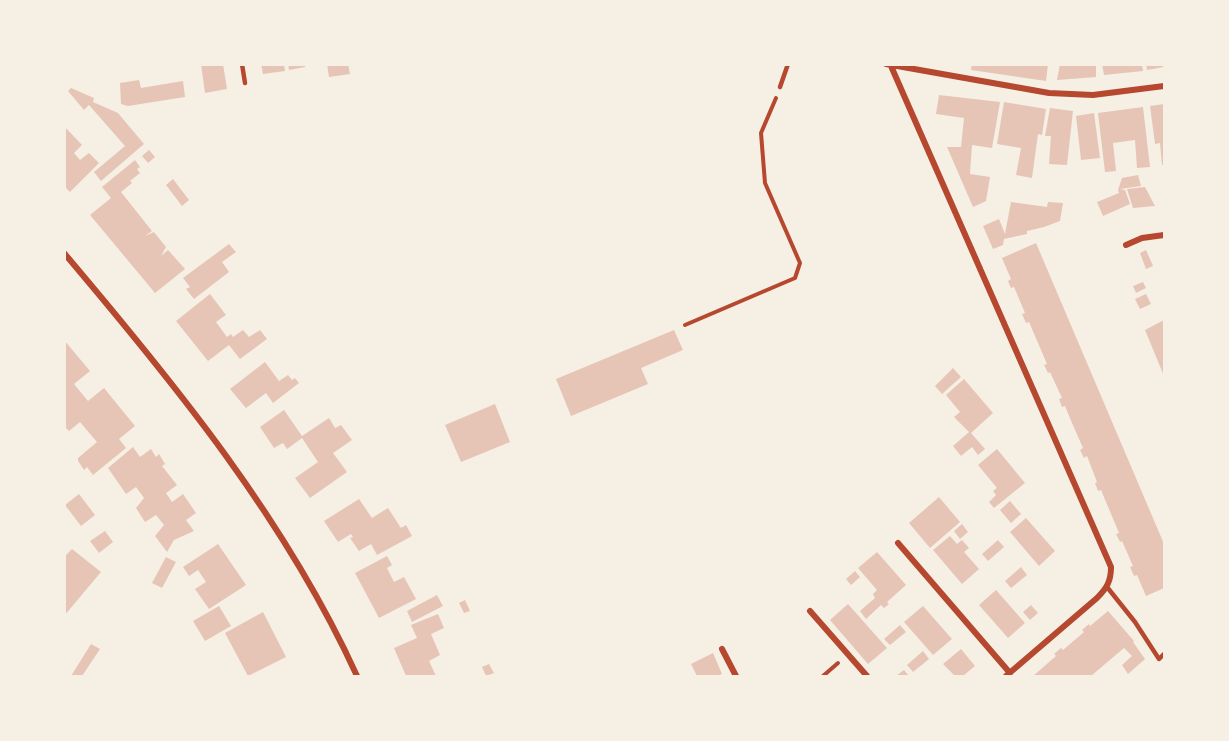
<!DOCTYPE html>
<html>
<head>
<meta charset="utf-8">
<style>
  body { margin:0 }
  #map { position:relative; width:1229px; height:741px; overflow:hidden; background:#f6efe4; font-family:Poppins,sans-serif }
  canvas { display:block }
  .frame { position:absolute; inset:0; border:66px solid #f6efe4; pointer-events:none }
</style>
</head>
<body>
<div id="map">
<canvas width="1229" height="741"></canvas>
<div class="frame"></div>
</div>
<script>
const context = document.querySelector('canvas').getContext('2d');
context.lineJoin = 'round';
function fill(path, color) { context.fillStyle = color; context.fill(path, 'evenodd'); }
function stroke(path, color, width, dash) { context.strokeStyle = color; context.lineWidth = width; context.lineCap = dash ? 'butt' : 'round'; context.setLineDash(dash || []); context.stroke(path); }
fill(new Path2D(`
  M201,64H223L227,89L205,93Z
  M261,64H284L285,71L263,74Z
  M288,64H305V67L289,70Z
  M327,64H348L350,74L329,77Z
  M972,64H1048L1046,81L971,70Z
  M1060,64H1096V77L1057,80Z
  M1102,64H1142L1143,71L1104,75Z
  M1146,64H1164V67L1147,70Z
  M139,80L141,88L183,81L185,97L128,106L121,104L120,83Z
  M71,88L94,98L93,102L118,113L144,144L101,181L94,172L125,146L89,105L84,110L68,91Z
  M939,95L1000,102L992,148L972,145L970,174L990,177L986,201L973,207L947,147H961L964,118L936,114Z
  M1004,102L1046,109L1042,135L1038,134L1032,178L1016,175L1021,148L997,144Z
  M1164,104V164L1162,165L1160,143L1155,144L1150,106Z
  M1143,107L1150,167L1137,168L1135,140L1113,143L1116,171L1105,172L1098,113Z
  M1050,108L1073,111L1067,165L1049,164L1051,136H1045Z
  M1094,113L1100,158L1081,160L1076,116Z
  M64,126L82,145L74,153L80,160L89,153L99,163L70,192L64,186Z
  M149,150L155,157L148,163L142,156Z
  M135,160L140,167L137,169L140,173L130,181L132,183L121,192L152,231L145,236L154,232L166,247L161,256L168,250L185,269L155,293L90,215L111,198L102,187Z
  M1138,175L1141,186L1120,189L1125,190L1130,204L1103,216L1097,202L1119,193L1118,190L1122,178Z
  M173,179L189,200L182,206L166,185Z
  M1145,187L1155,206L1133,208L1127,189Z
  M1011,202L1047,207L1048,202L1063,203L1060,221L1044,227L1027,231V234L1004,239L1003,245L993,249L983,226L999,219L1005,234Z
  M1036,243L1164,544V588L1146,596L1137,575L1134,576L1130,567L1133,566L1122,541L1120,542L1116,534L1119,533L1101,490L1098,491L1095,483L1097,482L1087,456L1084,458L1080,450L1083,448L1072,423L1065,406L1062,407L1059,399L1062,398L1050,372L1048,373L1044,365L1047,364L1029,322L1026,323L1022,314L1025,313L1017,294L1014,287L1011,288L1008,281L1011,279L1002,258Z
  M229,244L236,252L222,262L229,272L194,299L186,289L190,287L183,278Z
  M1146,250L1153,266L1146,269L1140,253Z
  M1143,282L1146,288L1136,293L1133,286Z
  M210,294L226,315L216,322L227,337L231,334L233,337L243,330L249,337L260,330L267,339L240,359L229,345L208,361L176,321Z
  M1146,294L1151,304L1140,309L1135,299Z
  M1164,320V376L1145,330Z
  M674,330L683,350L641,368L648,384L571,416L556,379Z
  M64,340L90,371L74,384L88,401L104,388L135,426L119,439L126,448L93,475L87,467L84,470L78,461V458L97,442L80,422L69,431L64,426Z
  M265,362L279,381L288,375L292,380L295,378L299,383L273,403L266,393L246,408L230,389Z
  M953,368L961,377L942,394L935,386Z
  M964,379L993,413L971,433L985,449L978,455L972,447L961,456L953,446L969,432L954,417L960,412L946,395Z
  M495,404L510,442L461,462L445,425Z
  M284,410L302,436L329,418L335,428L341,425L352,440L333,453L347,472L310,498L295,478L318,462L302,438L287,449L283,443L274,448L260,427Z
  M133,447L140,457L151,449L156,457L159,454L165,464L162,466L177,485L166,493L172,502L183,494L196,513L186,520L194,531L174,540L167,552L155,536L164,525L156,515L145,522L136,508L144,498L136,487L126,494L108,468Z
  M997,449L1025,483L994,508L989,502L996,495L993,491L997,488L978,465Z
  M79,494L95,515L81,526L65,505Z
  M939,497L960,522L930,548L909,523Z
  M359,499L372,518L388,508L401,528L406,525L412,536L377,555L371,544L359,551L350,538L353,537L351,534L338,542L324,521Z
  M1010,501L1021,514L1011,523L1000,510Z
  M1026,518L1055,551L1039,566L1010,532Z
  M962,524L968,532L960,539L954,531Z
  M105,531L113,542L99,553L90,541Z
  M950,536L957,544L962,540L969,548L964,552L979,569L962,584L933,550Z
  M998,540L1004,547L988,561L982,554Z
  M218,544L246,585L209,609L195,589L206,582L198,570L189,576L183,567Z
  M72,549L101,572L64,616V557Z
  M877,552L906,585L887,602L889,604L884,608L881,605L866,619L860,611L875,598L873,594L877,590L858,568Z
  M387,556L392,565L387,568L394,582L404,577L416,599L379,618L355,573Z
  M166,557L176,562L162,588L152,583Z
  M1021,567L1027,575L1011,588L1005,581Z
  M855,571L860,577L851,585L846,579Z
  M996,590L1025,623L1008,638L979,605Z
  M437,595L443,606L412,622L407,611Z
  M465,600L470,611L464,613L459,603Z
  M848,604L887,648L868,664L830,620Z
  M1031,605L1038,613L1030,620L1023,612Z
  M219,606L231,626L205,641L193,621Z
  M923,606L952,639L933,655L904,622Z
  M1108,611L1134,641L1133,642L1145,659L1128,674L1122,665L1132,656L1124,648L1091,676H1033L1056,656L1054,654L1061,648L1063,650L1084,632L1082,630L1089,624L1090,626Z
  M263,612L286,657L248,676L225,633Z
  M438,614L444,628L431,634L440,655L429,661L436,676H406L394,648L417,638L411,625Z
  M900,625L906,632L890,645L884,639Z
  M91,644L100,649L82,676H71Z
  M961,649L975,666L963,676H955L943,664Z
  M923,651L929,659L913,672L907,665Z
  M713,653L722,674L717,676H697L691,664Z
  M489,664L494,673L486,676L482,667Z
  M904,670L909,676H896Z`), '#e6c5b7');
stroke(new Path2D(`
  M685,325L795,278L800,263L765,183L761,133L776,98
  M823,676L838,663`), '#b5482f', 4);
stroke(new Path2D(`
  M242,64L245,83
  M780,87L788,64
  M1107,587L1135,622L1159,659L1164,654`), '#b5482f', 4.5);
stroke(new Path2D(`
  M886,64L1049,93L1093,95L1164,86
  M891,66L1111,567C1111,581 1107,588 1097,598L1006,676
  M1126,245L1142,238L1164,235
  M64,253C175,384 286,520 357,676
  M898,543L1010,673
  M810,611L867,676
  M722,649L736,676`), '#b5482f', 6);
</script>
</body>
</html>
